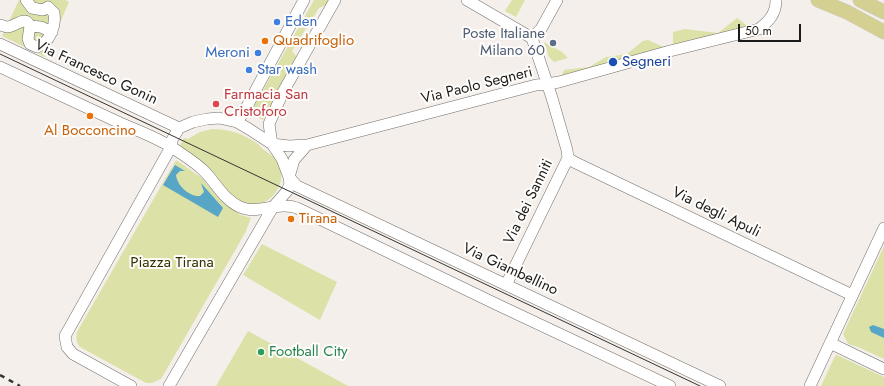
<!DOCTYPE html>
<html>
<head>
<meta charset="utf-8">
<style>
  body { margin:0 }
  #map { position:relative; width:884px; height:386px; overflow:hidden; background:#f4efea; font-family:Jost,sans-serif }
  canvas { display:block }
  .scale { position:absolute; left:738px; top:24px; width:63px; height:18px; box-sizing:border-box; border:2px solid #1b1a18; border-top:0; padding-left:5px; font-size:12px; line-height:14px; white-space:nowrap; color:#1b1a18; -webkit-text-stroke:3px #fffdfb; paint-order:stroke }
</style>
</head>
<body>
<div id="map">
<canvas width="884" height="386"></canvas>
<div class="scale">50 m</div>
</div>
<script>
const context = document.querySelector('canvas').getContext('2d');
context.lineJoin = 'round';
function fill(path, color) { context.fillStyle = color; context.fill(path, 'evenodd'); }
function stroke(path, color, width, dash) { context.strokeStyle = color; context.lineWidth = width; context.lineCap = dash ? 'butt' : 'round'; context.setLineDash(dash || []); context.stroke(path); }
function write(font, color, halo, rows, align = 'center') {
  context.font = font + ' Jost,sans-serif'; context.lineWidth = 4; context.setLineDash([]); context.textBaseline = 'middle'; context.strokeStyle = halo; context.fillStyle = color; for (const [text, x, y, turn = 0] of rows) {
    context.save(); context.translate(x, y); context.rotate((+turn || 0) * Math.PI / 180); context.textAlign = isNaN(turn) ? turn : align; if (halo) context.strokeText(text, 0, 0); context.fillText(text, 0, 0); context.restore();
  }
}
fill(new Path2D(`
  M19,0H65L69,2L45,57L2,36Z
  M314,0H331L329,4L319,8L292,51L298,58L263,120L250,113Z
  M512,0H525L516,17L505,11Z
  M737,18L749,27L673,47V32L685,29L718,33Z
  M648,40L668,49L561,77L564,70L589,67L606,57L627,54L643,41Z
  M544,42L562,52L568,58L554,62L549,57Z
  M212,129C229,129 244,134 258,144C261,147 263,150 267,152C275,158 276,158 280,168C287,189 264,212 242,203C229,197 223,182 213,172C203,163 192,156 181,148L180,145L184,138L188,139L200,132Z
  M176,160L202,178L224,204L241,215L251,218L245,233L161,379L152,383H146L80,347C76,342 76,338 77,332Z
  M262,244L337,282L320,320L243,275Z
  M884,246V359L858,347L848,344L843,334Z
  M248,331L348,386H216Z
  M837,355L884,377V386H821L835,356Z`), '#dce1a8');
fill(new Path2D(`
  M175,165L185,171H180L176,175C177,185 189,197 200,196L204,192L201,183L223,208L218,217L163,185Z
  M873,325L884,329V338L871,332L869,327Z`), '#58a6c6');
const minor = new Path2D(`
  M467,0L532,38
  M0,25C2,25 5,27 7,27C16,27 25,14 30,26L28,39L30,44L37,47C50,43 56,25 54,13L48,7L43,10L32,8L26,0
  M30,26L41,27L52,32
  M532,38L541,29L557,0
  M0,44L179,128
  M0,67C39,85 79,104 118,122C136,130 156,137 173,148C183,155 195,162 204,171C216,183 224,200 240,207C257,215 279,201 297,208L496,304L670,386
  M237,122L245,110L304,0
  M272,144L289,146L307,145L536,85L547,84L559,82L670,51L759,29C769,21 776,14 776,0
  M272,144L269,124L283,92L335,0
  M568,158L574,162L852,295
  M289,177L297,186L720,386
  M289,177L294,160L307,145
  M506,285L568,158L567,150L552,98L532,38
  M830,343L884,369
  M131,386L73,354L67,347L65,336L171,147L172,140L179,128L193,122L207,119L219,118L237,122L249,129L272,144L282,159L289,177L290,184L287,191L273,207L169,386
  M810,386L884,228`);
const major = new Path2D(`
  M818,0L847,12L884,32
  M860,0L884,12`);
stroke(minor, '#736f6b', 12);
stroke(major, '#cdcdcc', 15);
stroke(minor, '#fff', 11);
stroke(major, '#d4d091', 14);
stroke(new Path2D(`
  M0,54L700,386`), '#353431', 1);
stroke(new Path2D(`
  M0,375L20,386`), '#353431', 2.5, [5, 5]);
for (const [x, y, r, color] of [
  [277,22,4,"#3f7fe0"],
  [265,41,4,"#e8710a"],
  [553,43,4,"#5c6f8a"],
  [258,53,4,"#3f7fe0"],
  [613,62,5,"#1a4fb4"],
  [249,70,4,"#3f7fe0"],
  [216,104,4,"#e0444e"],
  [90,116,4,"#e8710a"],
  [291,219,4,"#e8710a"],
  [261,352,4,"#2e9e5b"]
]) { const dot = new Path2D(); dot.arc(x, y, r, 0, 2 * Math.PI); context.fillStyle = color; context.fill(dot); stroke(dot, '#fffdfb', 1.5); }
write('15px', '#366cbe', '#fffdfb', [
  ["Eden",285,22],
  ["Meroni",250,53,"right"],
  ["Star wash",257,70]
], 'left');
write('15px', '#4e5e75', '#fffdfb', [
  ["Poste Italiane",545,34],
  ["Milano 60",545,51]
], 'right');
write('15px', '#c56008', '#fffdfb', [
  ["Quadrifoglio",273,41],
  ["Al Bocconcino",90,131,"center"],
  ["Tirana",299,219]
], 'left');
write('15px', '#164399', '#fffdfb', [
  ["Segneri",622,62]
], 'left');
write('15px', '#1b1a18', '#fffdfb', [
  ["Via Francesco Gonin",96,73,25],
  ["Via Paolo Segneri",477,86,-14],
  ["Via dei Sanniti",529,202,-64],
  ["Via degli Apuli",716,213,26],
  ["Via Giambellino",510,270,25]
]);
write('15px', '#be3a42', '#fffdfb', [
  ["Farmacia San",224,95],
  ["Cristoforo",224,112]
], 'left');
write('15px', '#323400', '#fffdfb', [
  ["Piazza Tirana",172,263]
]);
write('15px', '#27864d', '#fffdfb', [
  ["Football City",269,352]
], 'left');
</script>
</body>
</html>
